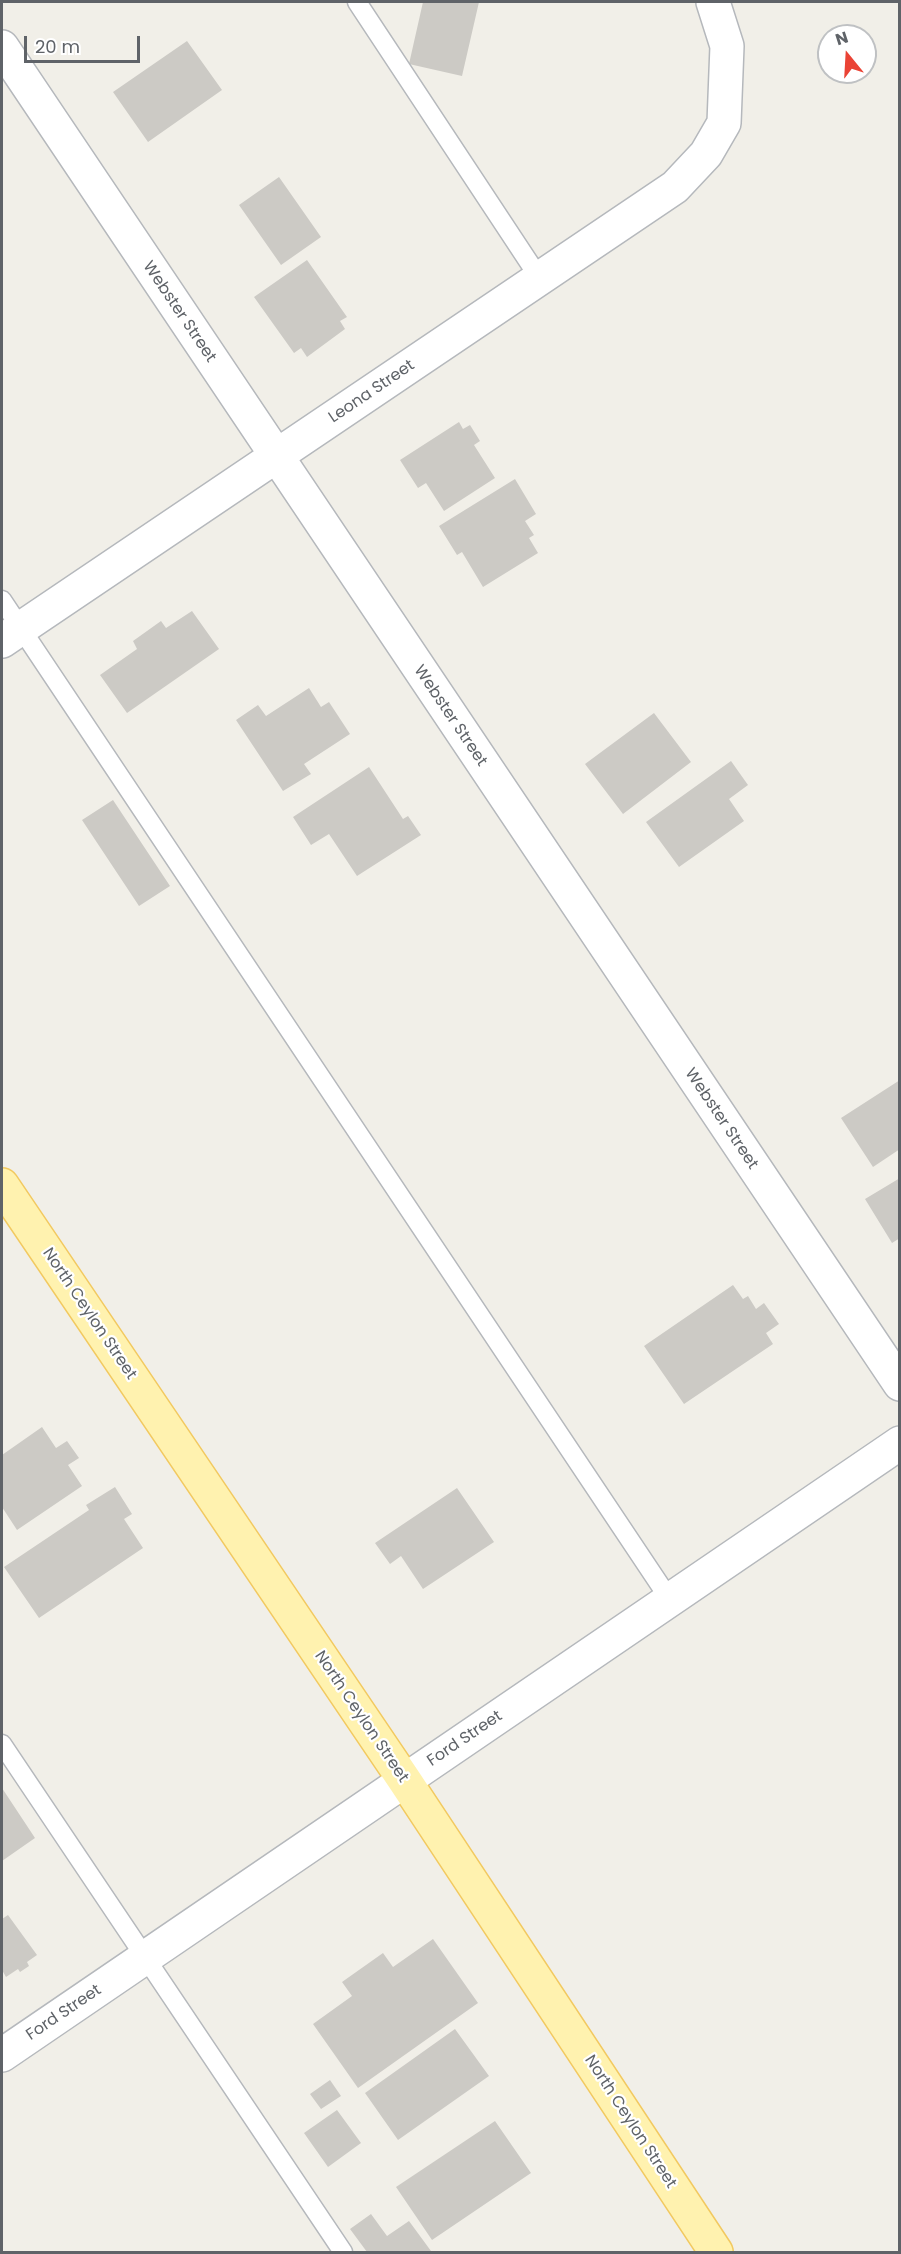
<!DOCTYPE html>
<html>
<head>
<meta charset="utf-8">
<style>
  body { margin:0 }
  #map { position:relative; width:901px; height:2254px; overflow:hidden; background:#f1efe8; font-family:Poppins,sans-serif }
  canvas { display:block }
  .frame { position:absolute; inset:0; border:3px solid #5f6368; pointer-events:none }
  .north { position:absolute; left:817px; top:24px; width:60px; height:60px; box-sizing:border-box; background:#fff; border:2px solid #bfc1c3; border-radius:50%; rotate:342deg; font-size:16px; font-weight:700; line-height:24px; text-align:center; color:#5f6368 }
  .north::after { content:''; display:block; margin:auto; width:21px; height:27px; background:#ea4335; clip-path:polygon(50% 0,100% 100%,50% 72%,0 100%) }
  .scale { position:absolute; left:24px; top:36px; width:116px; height:27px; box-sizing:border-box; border:3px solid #5f6368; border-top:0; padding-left:8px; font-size:18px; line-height:21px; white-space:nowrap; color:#5f6368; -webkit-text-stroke:4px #fff; paint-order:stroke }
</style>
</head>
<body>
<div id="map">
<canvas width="901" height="2254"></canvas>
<div class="frame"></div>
<div class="north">N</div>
<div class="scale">20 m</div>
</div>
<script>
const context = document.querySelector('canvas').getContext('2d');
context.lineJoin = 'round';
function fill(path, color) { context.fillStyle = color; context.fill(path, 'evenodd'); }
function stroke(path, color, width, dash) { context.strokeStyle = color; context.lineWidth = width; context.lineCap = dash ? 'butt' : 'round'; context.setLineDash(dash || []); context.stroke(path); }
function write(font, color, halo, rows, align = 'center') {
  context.font = font + ' Poppins,sans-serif'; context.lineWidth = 4.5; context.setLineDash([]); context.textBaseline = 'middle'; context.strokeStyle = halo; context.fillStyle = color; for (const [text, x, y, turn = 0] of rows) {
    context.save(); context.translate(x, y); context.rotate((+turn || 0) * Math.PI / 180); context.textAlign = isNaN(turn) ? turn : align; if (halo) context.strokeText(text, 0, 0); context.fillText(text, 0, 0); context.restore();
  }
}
fill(new Path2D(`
  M423,2H479L462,76L409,64Z
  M187,41L222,90L148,142L113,92Z
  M279,177L321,237L281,265L239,205Z
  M307,260L347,317L340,321L345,329L307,357L301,348L294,353L254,297Z
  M459,422L463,429L470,425L480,441L474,445L495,478L444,511L426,483L418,488L400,460Z
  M515,479L536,514L525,521L534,535L529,538L538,553L483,587L462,552L457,555L439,526Z
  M192,611L219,649L127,713L100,675L137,649L133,641L161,621L166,628Z
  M309,688L321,707L329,702L350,734L304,764L311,774L283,791L236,720L258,705L266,716Z
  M654,713L691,762L623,814L585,764Z
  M731,761L748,785L729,799L744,821L679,867L646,822Z
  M369,767L403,819L408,816L421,835L357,876L329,834L311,845L293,817Z
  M113,800L170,886L139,906L82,820Z
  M900,1080V1149L873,1167L841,1118Z
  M900,1178V1238L892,1243L865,1199Z
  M733,1285L743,1299L748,1296L756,1309L764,1303L779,1324L766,1333L773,1344L684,1404L644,1346Z
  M42,1427L56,1448L67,1441L79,1458L68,1465L82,1486L17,1530L2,1507V1455Z
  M115,1487L132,1514L124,1519L143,1548L39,1618L4,1567L89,1510L86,1505Z
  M457,1488L494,1542L423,1589L401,1556L390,1564L375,1543Z
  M2,1788L35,1838L2,1861Z
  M8,1915L37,1955L27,1962L29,1966L20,1972L18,1969L6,1977L2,1970V1919Z
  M433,1939L478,2003L358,2088L313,2024L352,1996L342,1982L383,1953L393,1967Z
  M455,2029L489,2076L398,2140L365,2093Z
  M330,2080L341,2096L321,2109L310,2094Z
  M337,2110L361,2143L328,2167L304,2133Z
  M495,2121L531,2173L432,2240L396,2187Z
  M371,2214L387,2236L409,2221L431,2251L367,2252L350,2229Z`), '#cccac5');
const service = new Path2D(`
  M357,2L540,279
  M2,600L670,1600
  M2,1744L343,2252`);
const minor = new Path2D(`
  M2,47L900,1384
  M2,641L675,187L706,154L724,123L727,46L713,2
  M2,2055L900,1443`);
const primary = new Path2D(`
  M2,1185L405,1781L716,2252`);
stroke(service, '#b5b8bc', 21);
stroke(minor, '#b5b8bc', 36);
stroke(primary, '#f2c960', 36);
stroke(service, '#fff', 18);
stroke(minor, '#fff', 33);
stroke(primary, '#fff2af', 33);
write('16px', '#5f6368', '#fff', [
  ["Webster Street",179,312,56],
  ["Leona Street",372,392,-34],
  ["Webster Street",450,716,56],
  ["Webster Street",721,1119,56],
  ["North Ceylon Street",89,1314,56],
  ["North Ceylon Street",361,1717,56],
  ["Ford Street",465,1739,-34],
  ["Ford Street",64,2013,-34],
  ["North Ceylon Street",630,2122,57]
]);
</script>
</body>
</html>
